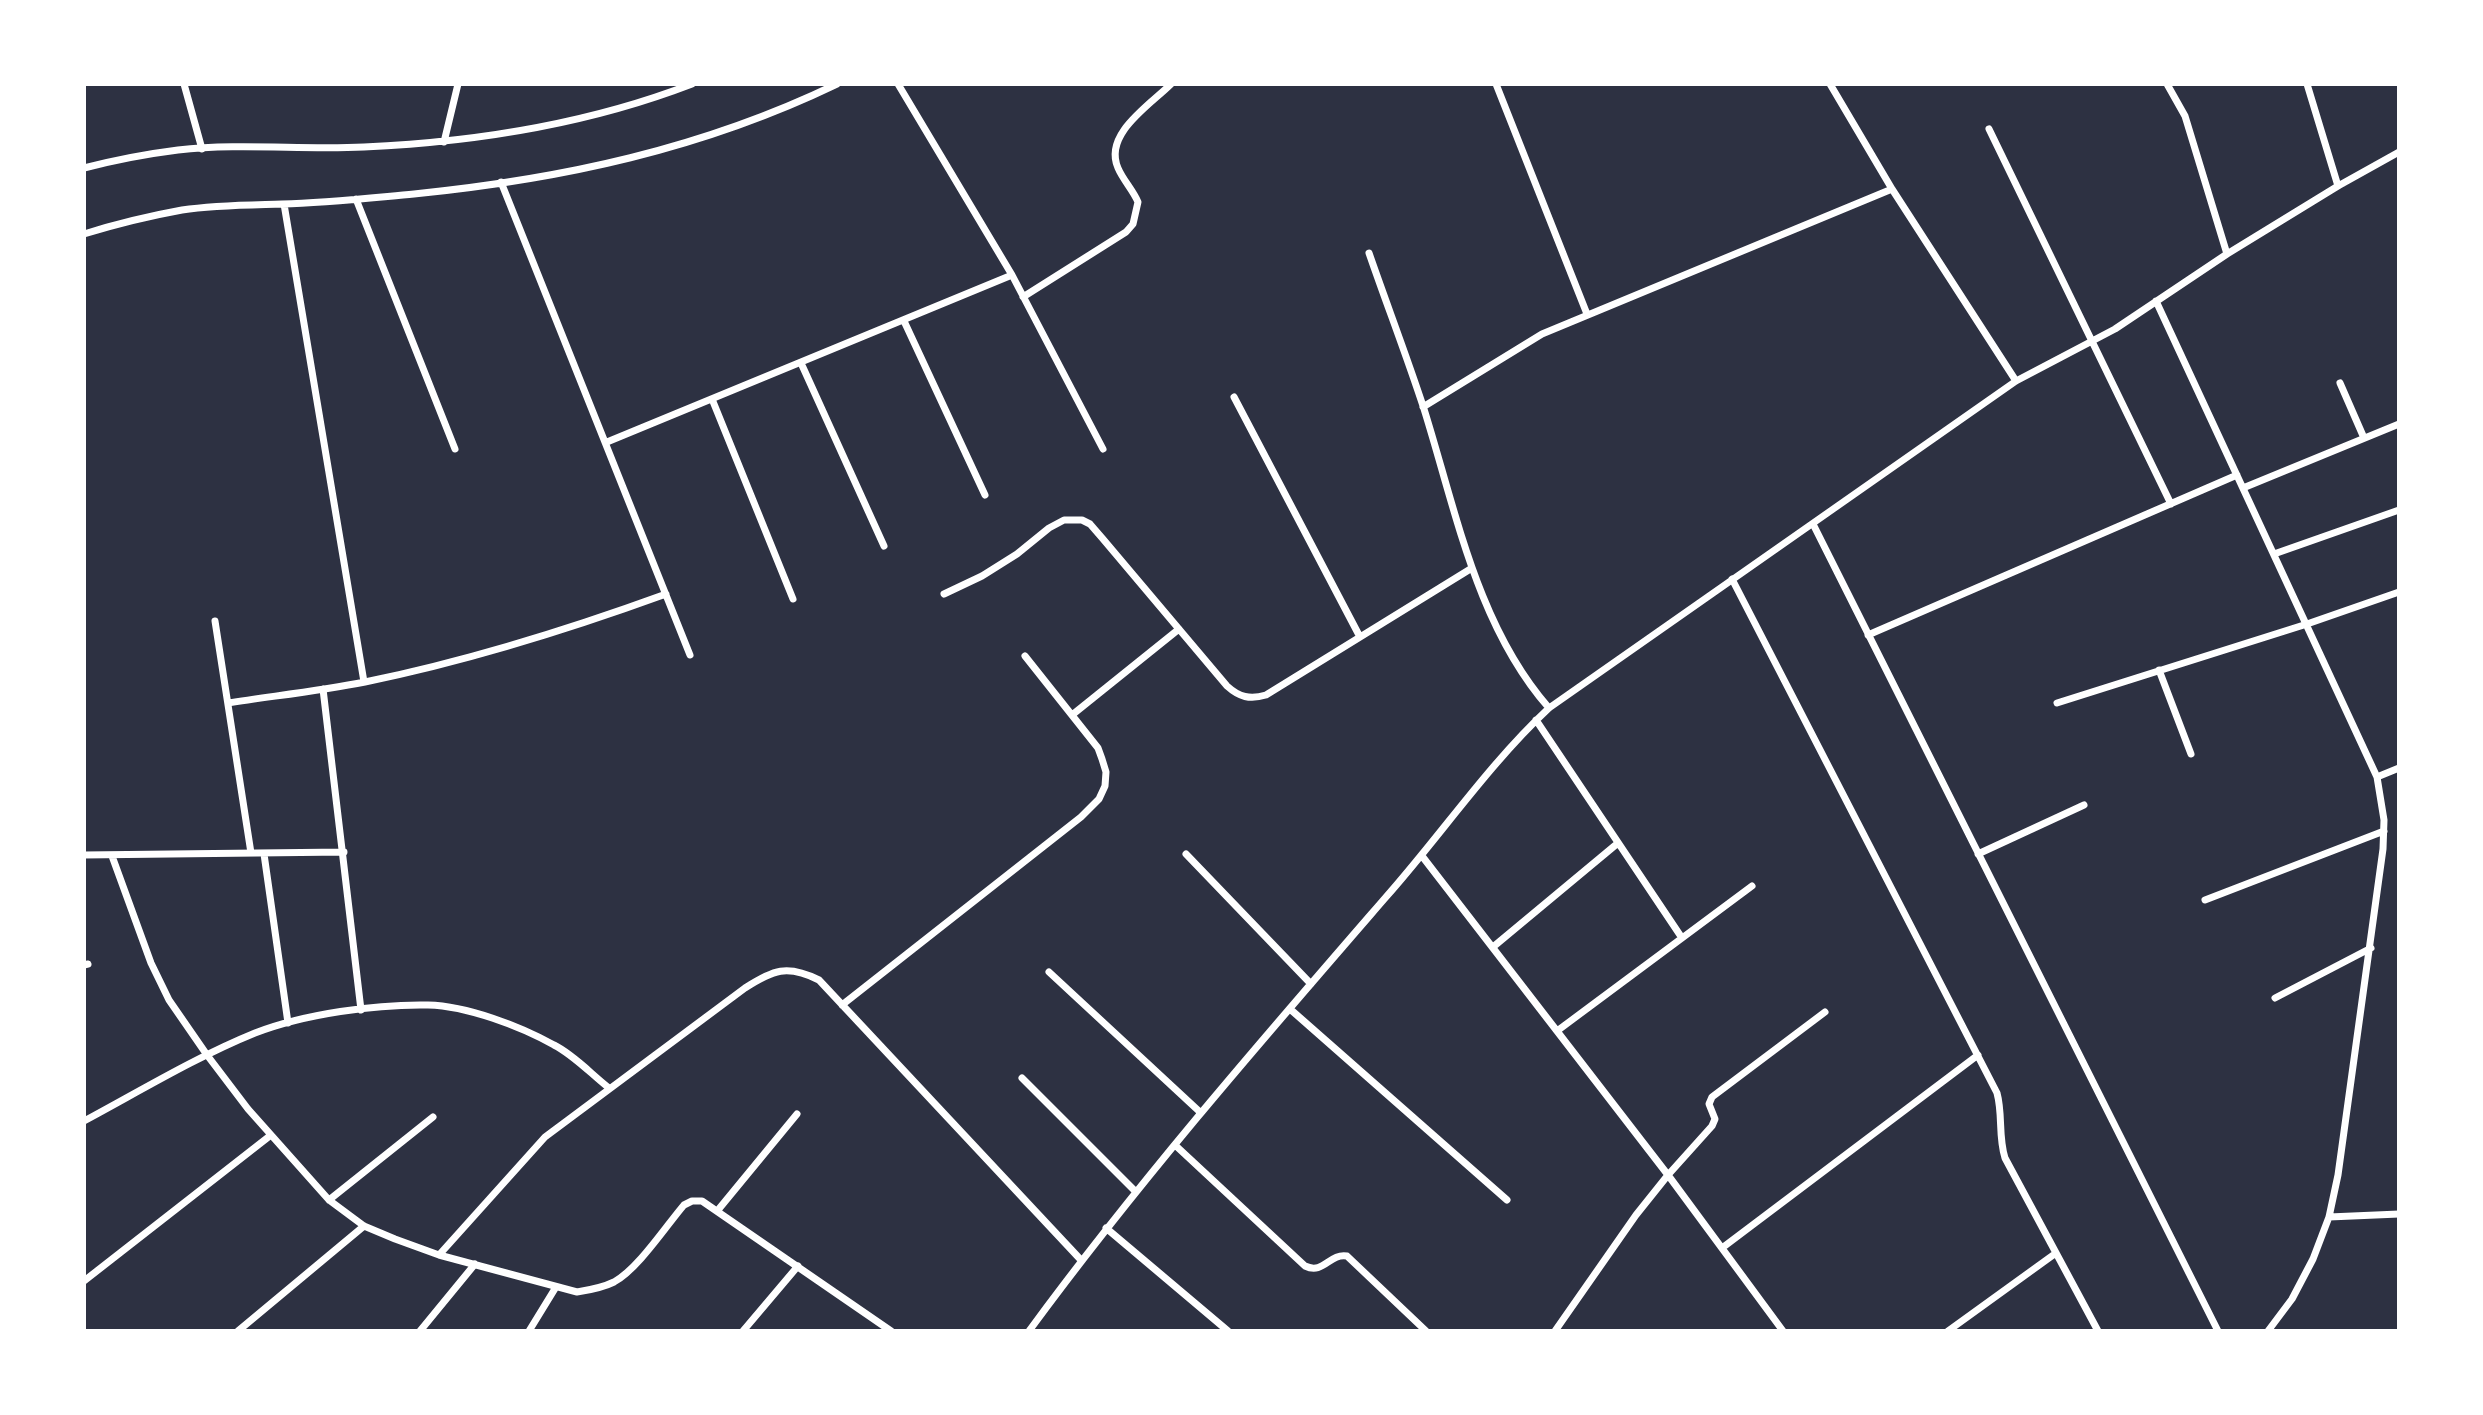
<!DOCTYPE html>
<html>
<head>
<meta charset="utf-8">
<style>
  body { margin:0 }
  #map { position:relative; width:2483px; height:1415px; overflow:hidden; background:#2d3142; font-family:Commissioner,sans-serif }
  canvas { display:block }
  .frame { position:absolute; inset:0; border:86px solid #fff; pointer-events:none }
</style>
</head>
<body>
<div id="map">
<canvas width="2483" height="1415"></canvas>
<div class="frame"></div>
</div>
<script>
const context = document.querySelector('canvas').getContext('2d');
context.lineJoin = 'round';
function stroke(path, color, width, dash) { context.strokeStyle = color; context.lineWidth = width; context.lineCap = dash ? 'butt' : 'round'; context.setLineDash(dash || []); context.stroke(path); }
stroke(new Path2D(`
  M184,84L202,149
  M898,84L1012,275L1103,449
  M1496,84L1587,314
  M1830,84L1892,189L2016,381
  M2167,84L2185,116L2227,254
  M2307,84L2338,186
  M1989,129L2171,504
  M444,142L458,84
  M84,168C115,160 146,154 178,150C240,143 302,150 364,147C476,142 588,124 692,84
  M501,182L690,655
  M356,199L455,449
  M284,204L364,682
  M84,234C116,224 149,216 182,210C215,205 248,205 282,204C326,203 370,198 414,194C562,179 702,149 837,84
  M1369,253C1387,305 1407,357 1424,409C1456,511 1477,626 1549,708
  M1023,297L1126,232L1133,224L1138,202C1133,190 1123,180 1118,168C1103,134 1150,105 1171,84
  M2156,301L2377,777L2384,820L2383,849L2338,1175L2329,1217L2313,1259L2292,1299L2268,1331
  M904,321L985,495
  M801,363L884,546
  M2340,383L2364,438
  M1234,397L1360,637
  M712,399L793,599
  M1423,407L1542,334L1892,189
  M607,442L1012,275
  M2243,488L2399,424
  M1813,524L2218,1331
  M2274,554L2399,510
  M1732,579L1997,1093C2003,1115 1998,1136 2005,1158L2098,1331
  M944,594L982,576L1017,554L1049,528L1064,520H1082L1090,524L1103,539L1227,686C1239,697 1250,700 1266,695L1472,568
  M215,621L251,853
  M1868,635L2237,475
  M2159,670L2191,754
  M323,689L361,1010
  M228,703C273,696 319,691 365,682C468,661 567,630 666,594
  M2057,703L2307,624L2399,592
  M1072,715L1179,629
  M1536,720L1682,938
  M2377,777L2399,768
  M264,854L288,1023
  M1186,854L1311,984
  M1978,854L2084,805
  M84,855L344,852
  M112,856L151,963L169,1000L207,1055L248,1109L329,1200L364,1226L395,1239L439,1255L577,1292C590,1290 602,1288 614,1282C638,1269 666,1226 684,1205L692,1201H702L891,1331
  M1422,856L1668,1175L1783,1331
  M2205,900L2384,831
  M1493,947L1618,843
  M84,965L88,964
  M1049,972L1201,1113
  M2275,998L2371,948
  M842,1005L1081,817L1099,799L1105,786L1106,772L1102,759L1098,748L1025,656
  M1290,1009L1507,1200
  M1557,1031L1752,886
  M1022,1078L1135,1191
  M84,1121C140,1091 196,1057 255,1033C304,1014 376,1004 428,1005C467,1006 520,1026 554,1045C574,1055 591,1074 609,1088
  M1175,1145L1305,1266C1324,1275 1329,1253 1347,1256L1426,1331
  M329,1200L433,1117
  M718,1210L797,1114
  M2329,1217L2399,1214
  M1106,1228L1228,1331
  M1722,1248L1978,1055
  M439,1255L545,1137L745,988C773,970 787,964 819,980L1081,1260
  M84,1281L271,1135
  M238,1331L364,1226
  M420,1331L475,1264
  M529,1331L556,1287
  M743,1331L798,1266
  M1029,1331C1140,1180 1263,1039 1386,897C1441,835 1488,765 1549,708L2016,381L2115,329L2227,254L2338,186L2399,152
  M1555,1331L1636,1215L1668,1175L1712,1126L1715,1119L1709,1104L1712,1097L1825,1012
  M1948,1331L2056,1253`), '#fff', 7);
</script>
</body>
</html>
